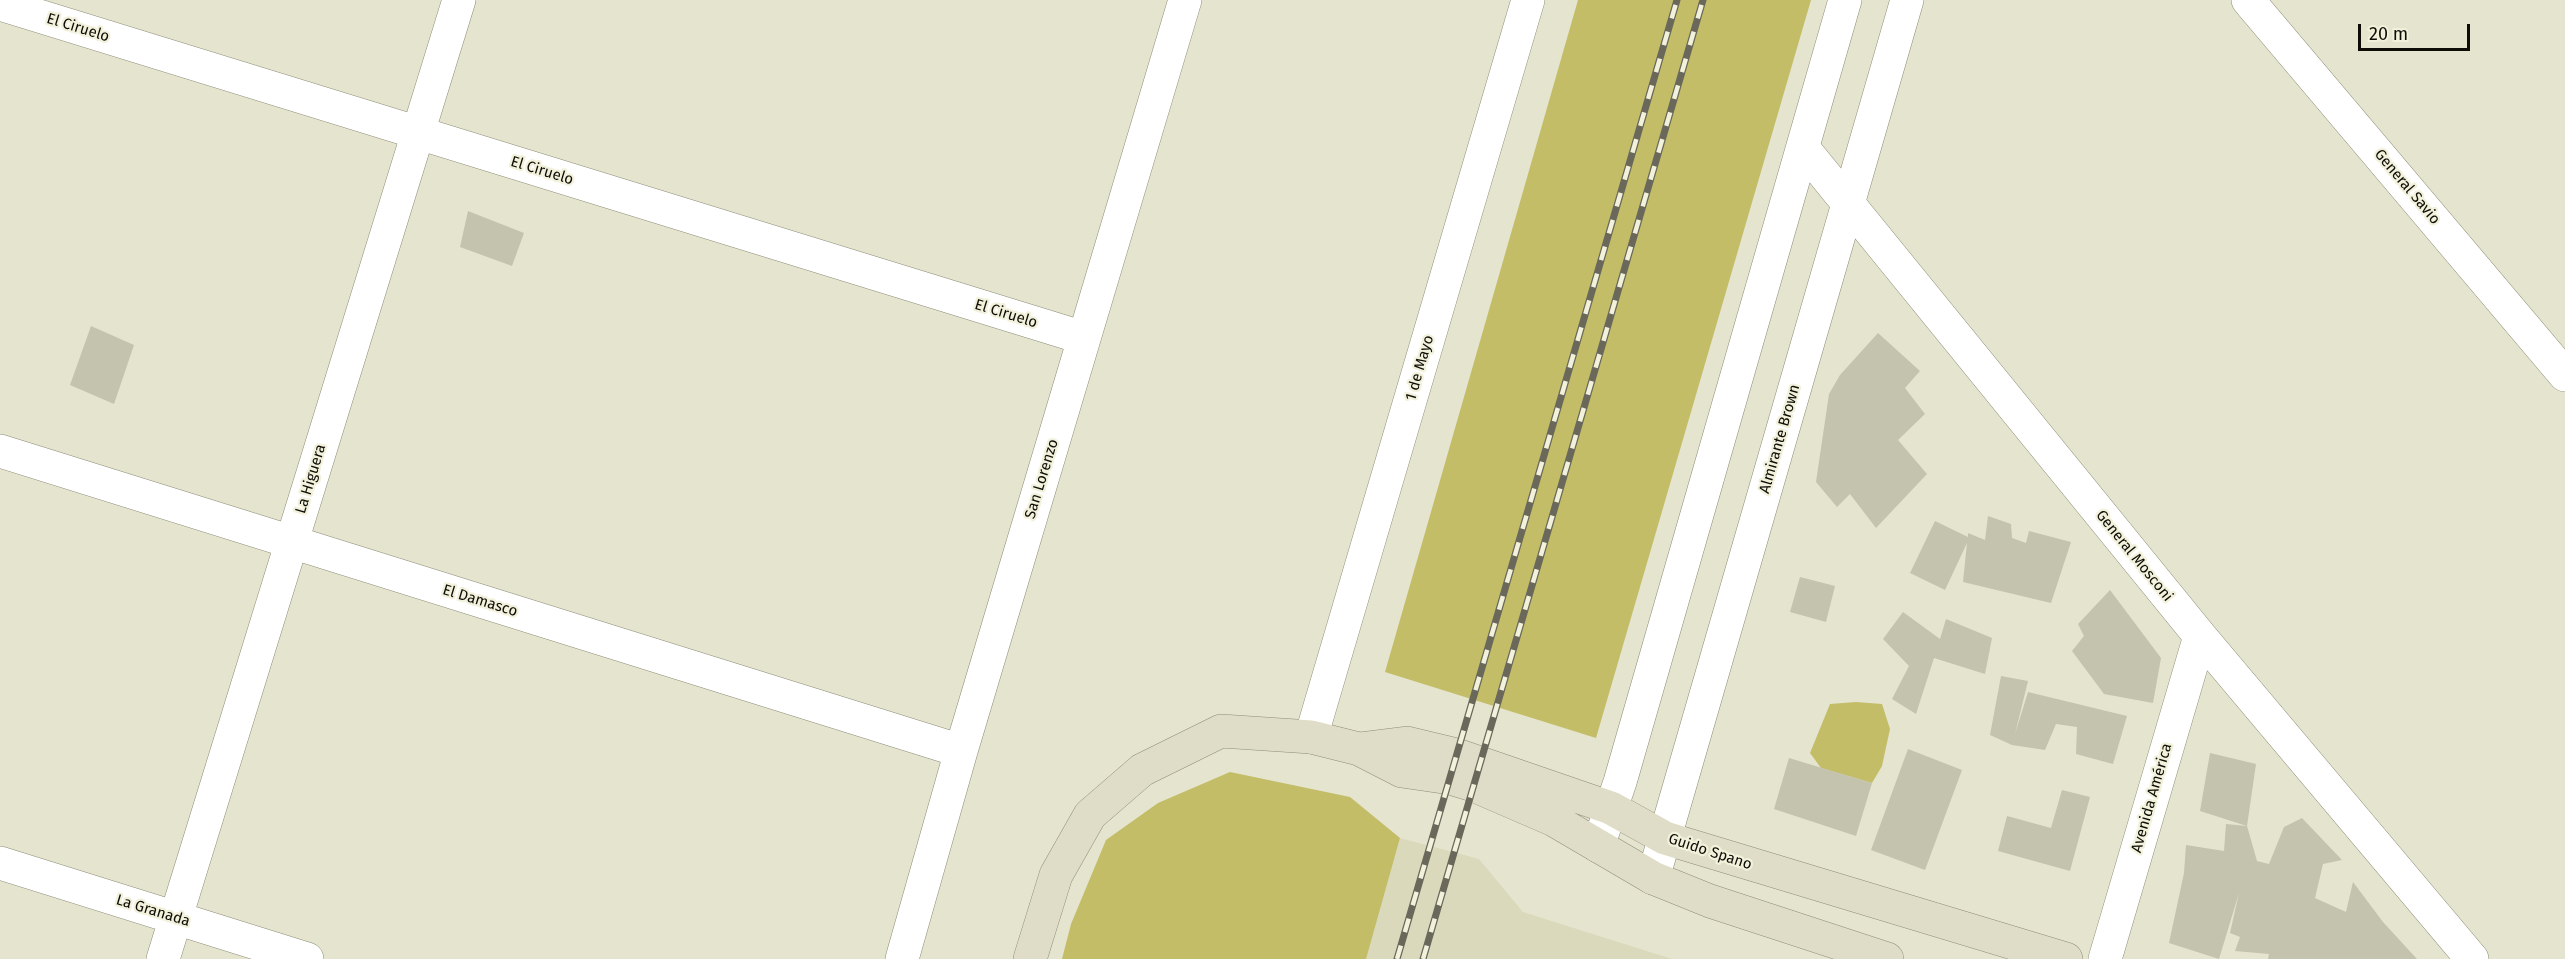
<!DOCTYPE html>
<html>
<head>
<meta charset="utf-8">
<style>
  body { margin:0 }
  #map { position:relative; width:2565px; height:959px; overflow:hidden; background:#e5e4ce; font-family:"Fira Sans",sans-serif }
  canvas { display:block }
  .scale { position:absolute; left:2358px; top:24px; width:112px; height:27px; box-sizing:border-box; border:3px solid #0d0c06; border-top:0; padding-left:8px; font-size:18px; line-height:21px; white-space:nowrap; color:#0d0c06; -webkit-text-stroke:4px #f2f1db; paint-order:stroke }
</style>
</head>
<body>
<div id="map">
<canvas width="2565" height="959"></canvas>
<div class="scale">20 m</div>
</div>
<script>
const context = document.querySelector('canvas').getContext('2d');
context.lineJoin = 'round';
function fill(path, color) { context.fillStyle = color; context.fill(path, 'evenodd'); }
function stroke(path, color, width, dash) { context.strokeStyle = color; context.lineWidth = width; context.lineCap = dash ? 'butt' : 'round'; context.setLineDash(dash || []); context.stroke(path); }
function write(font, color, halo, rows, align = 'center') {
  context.font = font + ' "Fira Sans",sans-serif'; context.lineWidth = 4.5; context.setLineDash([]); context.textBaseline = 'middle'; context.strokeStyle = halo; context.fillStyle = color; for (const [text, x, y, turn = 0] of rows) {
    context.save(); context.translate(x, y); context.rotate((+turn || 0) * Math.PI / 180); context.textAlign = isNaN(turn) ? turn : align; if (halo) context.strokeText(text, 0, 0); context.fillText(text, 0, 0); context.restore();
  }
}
fill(new Path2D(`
  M1400,838L1479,859L1523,912L1672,959H1365Z`), '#dad9bc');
fill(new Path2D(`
  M1578,0H1811L1596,738L1385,672Z
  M1856,702L1882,704L1890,729L1882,766L1872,783L1821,768L1810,753L1830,704Z
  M1230,772L1350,797L1400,838L1366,959H1062L1071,924L1106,840L1158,803Z`), '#c3bd68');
fill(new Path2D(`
  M468,211L524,233L512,266L460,247Z
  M91,326L134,345L114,404L70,385Z
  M1878,333L1920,371L1905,388L1925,414L1898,440L1927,474L1876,528L1850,494L1837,507L1816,482L1829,394L1840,375Z
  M1988,516L2011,524L2012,538L2026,543L2029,531L2071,542L2051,603L1963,582L1967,543L1945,590L1910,573L1935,521L1968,537V533L1985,540Z
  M1800,577L1835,586L1826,622L1790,612Z
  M2110,590L2161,658L2153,703L2104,694L2072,651L2084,636L2078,624Z
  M1903,612L1940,639L1946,619L1992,638L1985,674L1934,658L1916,714L1892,699L1909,666L1883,639Z
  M2001,676L2028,681L2015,734L2028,692L2127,716L2113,764L2076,754L2077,727L2056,724L2045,750L2012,745L1990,735Z
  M1908,749L1962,770L1925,870L1871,850Z
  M2210,753L2256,764L2247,826L2200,811Z
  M1789,758L1872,783L1856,836L1774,809Z
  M2062,790L2090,797L2070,871L1998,851L2007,816L2051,828Z
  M2302,818L2342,860L2323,864L2315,898L2346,912L2353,882L2383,922L2417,959H2268L2269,954L2235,951L2240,937L2230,933L2239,893L2219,959L2169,943L2184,873L2186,845L2224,851L2226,824L2247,826L2257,861L2269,864L2284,827Z`), '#c4c3ae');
const minor = new Path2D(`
  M2248,0L2565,375
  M0,4L1084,338
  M1803,148L2200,636L2472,959
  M0,451L961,751
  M1311,737L1528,0
  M1598,846L1620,782L1845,0
  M0,863L307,959
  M1653,878L1907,0
  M163,959L459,0
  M902,959L961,751L1185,0
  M2105,959L2200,636`);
const secondary = new Path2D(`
  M1359,749L1407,743L1457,755L1611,808L1665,838L2066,959
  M1030,959L1056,875L1090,815L1142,770L1221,731L1311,737L1359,749L1402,771L1450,778L1473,785L1554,820L1653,878L1710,901L1887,959`);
stroke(minor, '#8e8d79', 34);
stroke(secondary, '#8e8d79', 34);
stroke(minor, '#fff', 33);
stroke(secondary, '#dfddc7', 33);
const rail = new Path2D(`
  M1397,959L1677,0
  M1423,959L1703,0`);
stroke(rail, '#69685b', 7);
stroke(rail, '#f2f1db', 4.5, [14]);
write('15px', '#0d0c06', '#f2f1db', [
  ["El Ciruelo",78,28,17],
  ["El Ciruelo",542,171,17],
  ["General Savio",2407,187,50],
  ["El Ciruelo",1006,314,17],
  ["1 de Mayo",1420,368,-74],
  ["Almirante Brown",1780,439,-74],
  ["La Higuera",311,479,-73],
  ["San Lorenzo",1042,479,-73],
  ["General Mosconi",2134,556,51],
  ["El Damasco",480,601,17],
  ["Avenida América",2152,798,-74],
  ["Guido Spano",1710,852,18],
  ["La Granada",153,911,17]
]);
</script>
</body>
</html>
